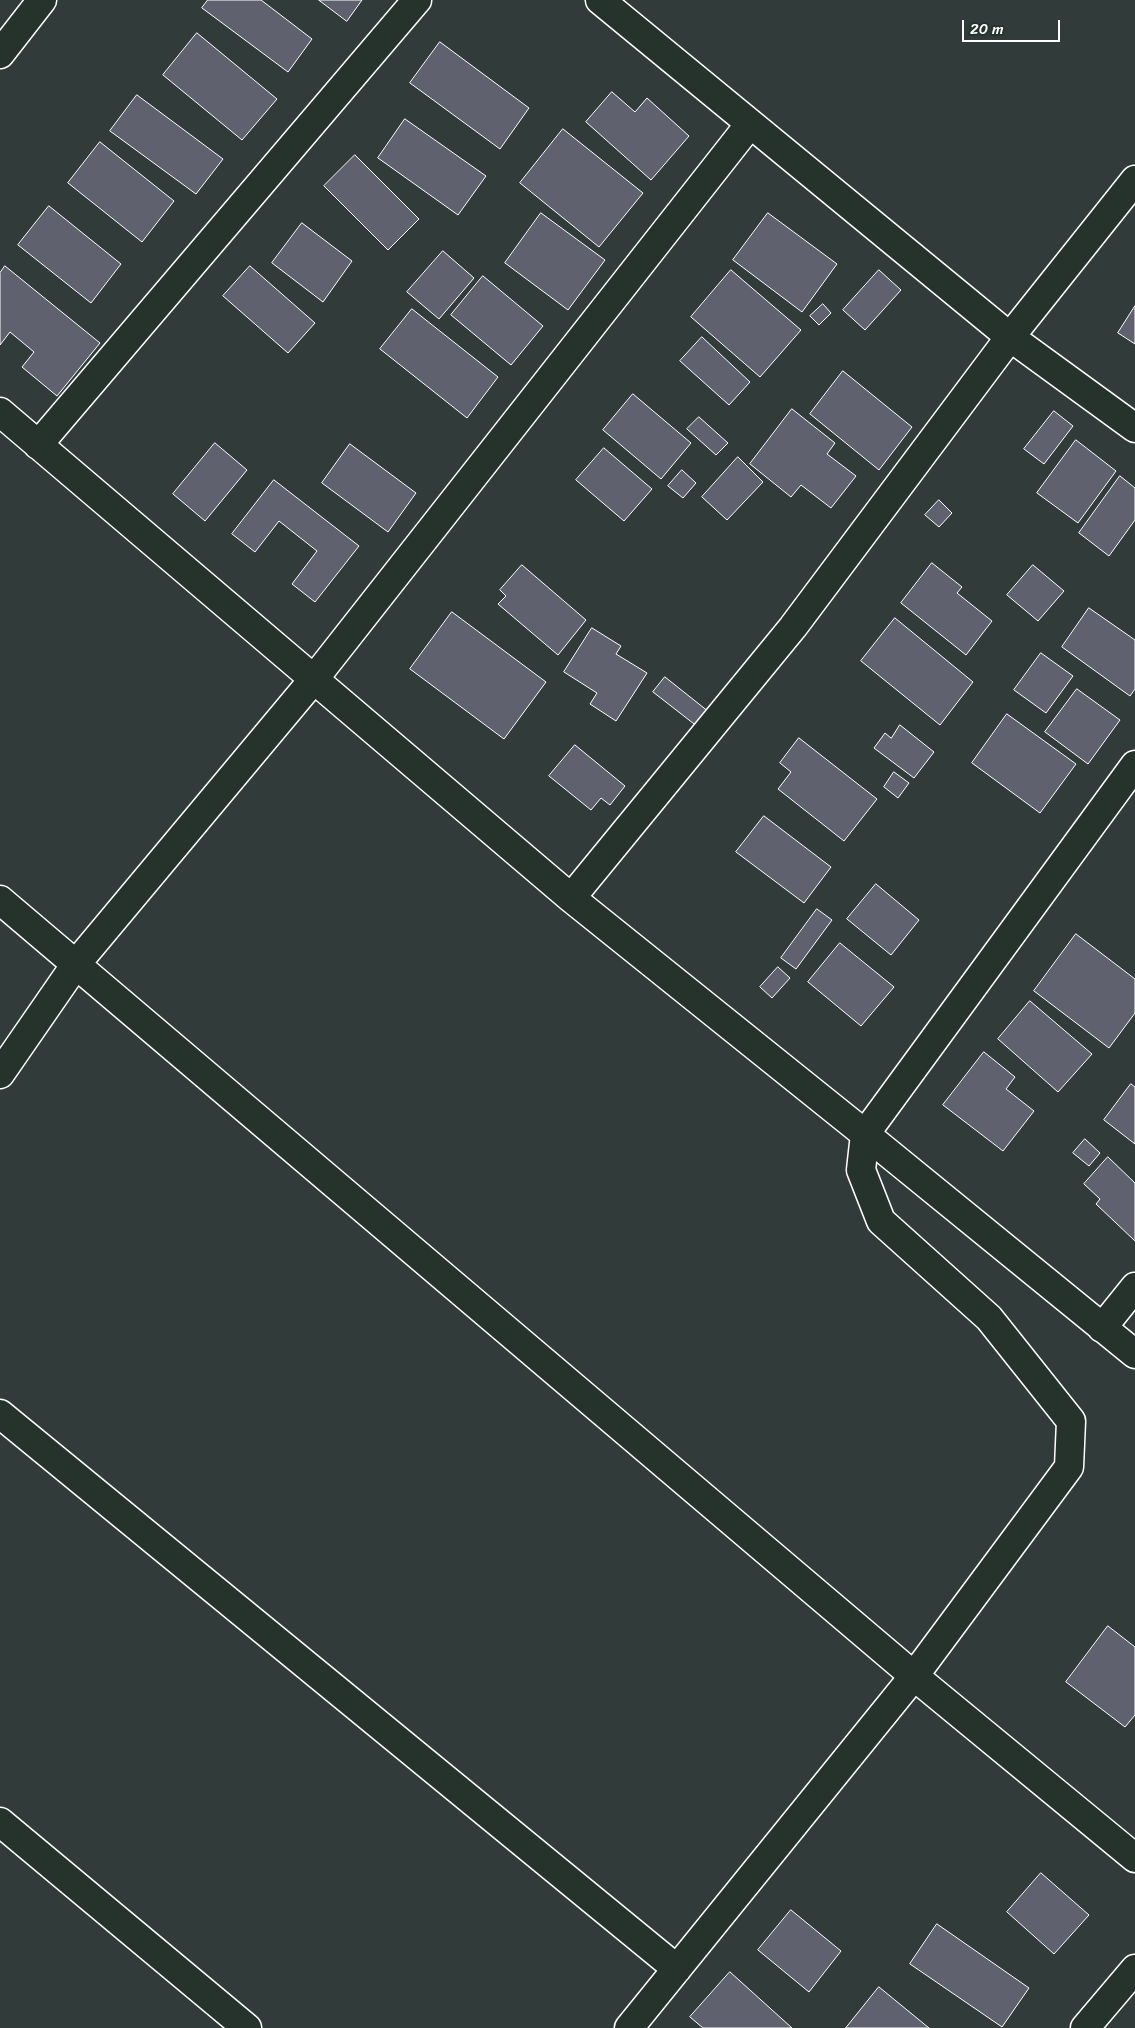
<!DOCTYPE html>
<html>
<head>
<meta charset="utf-8">
<style>
  body { margin:0 }
  #map { position:relative; width:1135px; height:2028px; overflow:hidden; background:#313c3a; font-family:Sriracha,sans-serif }
  canvas { display:block }
  .scale { position:absolute; left:962px; top:20px; width:98px; height:22px; box-sizing:border-box; border:2px solid #fff; border-top:0; padding-left:6px; font-size:15px; line-height:18px; white-space:nowrap; color:#fff; -webkit-text-stroke:4px #26332d; paint-order:stroke }
</style>
</head>
<body>
<div id="map">
<canvas width="1135" height="2028"></canvas>
<div class="scale">20 m</div>
</div>
<script>
const context = document.querySelector('canvas').getContext('2d');
context.lineJoin = 'round';
function fill(path, color) { context.fillStyle = color; context.fill(path, 'evenodd'); }
function stroke(path, color, width, dash) { context.strokeStyle = color; context.lineWidth = width; context.lineCap = dash ? 'butt' : 'round'; context.setLineDash(dash || []); context.stroke(path); }
const building = new Path2D(`
  M208,0H261L312,39L288,72L202,8Z
  M319,0H362L347,21Z
  M197,33L277,99L242,140L163,75Z
  M440,42L529,108L500,149L410,83Z
  M612,92L635,112L647,98L689,136L651,180L586,122Z
  M137,95L223,159L196,194L110,131Z
  M405,119L486,176L458,215L378,158Z
  M563,129L643,193L599,247L520,183Z
  M100,142L174,201L142,242L68,183Z
  M355,155L419,219L388,250L324,186Z
  M49,206L121,264L91,303L18,245Z
  M541,213L605,260L568,310L505,263Z
  M768,213L837,264L802,312L733,260Z
  M302,223L352,261L323,302L272,263Z
  M443,251L474,278L439,319L407,292Z
  M5,266L100,343L57,396L22,367L34,352L10,332L0,345V273Z
  M250,266L315,323L288,353L223,296Z
  M731,270L801,330L760,377L691,317Z
  M879,270L901,290L865,330L843,310Z
  M483,276L543,326L511,365L451,315Z
  M823,304L831,313L819,325L810,316Z
  M1135,306V344L1118,333Z
  M412,309L498,377L467,418L380,349Z
  M702,337L750,382L729,405L680,361Z
  M843,371L912,427L879,470L810,414Z
  M633,394L691,443L661,479L603,430Z
  M792,409L835,443L827,454L856,476L831,508L801,485L791,497L750,464Z
  M1054,411L1073,426L1044,464L1024,449Z
  M699,417L728,443L716,455L687,429Z
  M1076,440L1116,471L1078,523L1037,493Z
  M215,443L247,470L205,521L173,494Z
  M350,444L416,493L388,532L322,483Z
  M604,448L652,489L624,521L576,480Z
  M738,457L763,482L727,520L702,497Z
  M682,470L696,483L683,498L668,486Z
  M1120,476L1135,488V520L1109,556L1079,533Z
  M274,480L359,546L315,602L292,584L317,551L279,521L255,552L232,534Z
  M939,500L952,513L939,527L925,515Z
  M932,563L962,587L957,593L992,621L966,655L901,603Z
  M522,565L586,620L558,655L498,604L506,596L500,590Z
  M1033,565L1064,591L1038,621L1007,595Z
  M1089,608L1135,640V689L1130,696L1062,647Z
  M452,612L546,682L504,739L410,669Z
  M895,618L973,682L940,725L861,661Z
  M592,628L621,646L616,654L647,673L616,721L590,704L597,693L564,672Z
  M1041,653L1073,676L1046,713L1014,690Z
  M665,677L709,712L698,727L653,692Z
  M1077,689L1120,720L1088,764L1045,732Z
  M1007,714L1076,764L1040,813L972,763Z
  M900,725L934,752L914,778L874,748L885,733L891,738Z
  M799,738L877,799L844,841L778,789L791,772L780,763Z
  M575,745L625,786L610,805L601,798L591,810L549,776Z
  M894,772L909,783L898,798L884,787Z
  M764,816L831,867L804,903L736,852Z
  M876,884L919,920L891,955L847,919Z
  M817,909L832,920L796,969L781,958Z
  M1076,934L1135,979V1013L1109,1048L1034,991Z
  M840,943L894,987L861,1026L808,982Z
  M778,967L790,978L772,998L760,987Z
  M1030,1001L1092,1054L1058,1092L998,1039Z
  M984,1052L1015,1077L1006,1089L1034,1111L1003,1151L943,1105Z
  M1131,1084L1135,1087V1144L1104,1120Z
  M1085,1139L1100,1153L1089,1166L1073,1153Z
  M1108,1157L1135,1183V1241L1096,1204L1100,1199L1084,1184Z
  M1108,1626L1135,1647V1715L1125,1727L1066,1682Z
  M1041,1873L1089,1915L1054,1954L1007,1912Z
  M791,1910L841,1951L809,1992L758,1950Z
  M937,1924L1029,1988L1002,2027L910,1964Z
  M730,1972L792,2028H703L690,2017Z
  M879,1987L929,2028H846Z`);
fill(building, '#5f616e');
stroke(building, '#fff', 1);
const minor = new Path2D(`
  M600,0L1010,337L1135,428
  M0,54L42,0
  M0,412L571,898L865,1134L1135,1354
  M38,445L417,0
  M571,898L793,627L1010,337L1135,180
  M0,900L914,1676L1135,1858
  M0,1074L76,964L314,679L750,124
  M1102,1328L1135,1287
  M0,1414L677,1969
  M0,1822L247,2028
  M629,2028L914,1676L1069,1467L1071,1421L989,1318L881,1221L861,1170L865,1134L1135,765
  M1085,2028L1135,1969`);
stroke(minor, '#fff', 31);
stroke(minor, '#26332d', 28);
</script>
</body>
</html>
